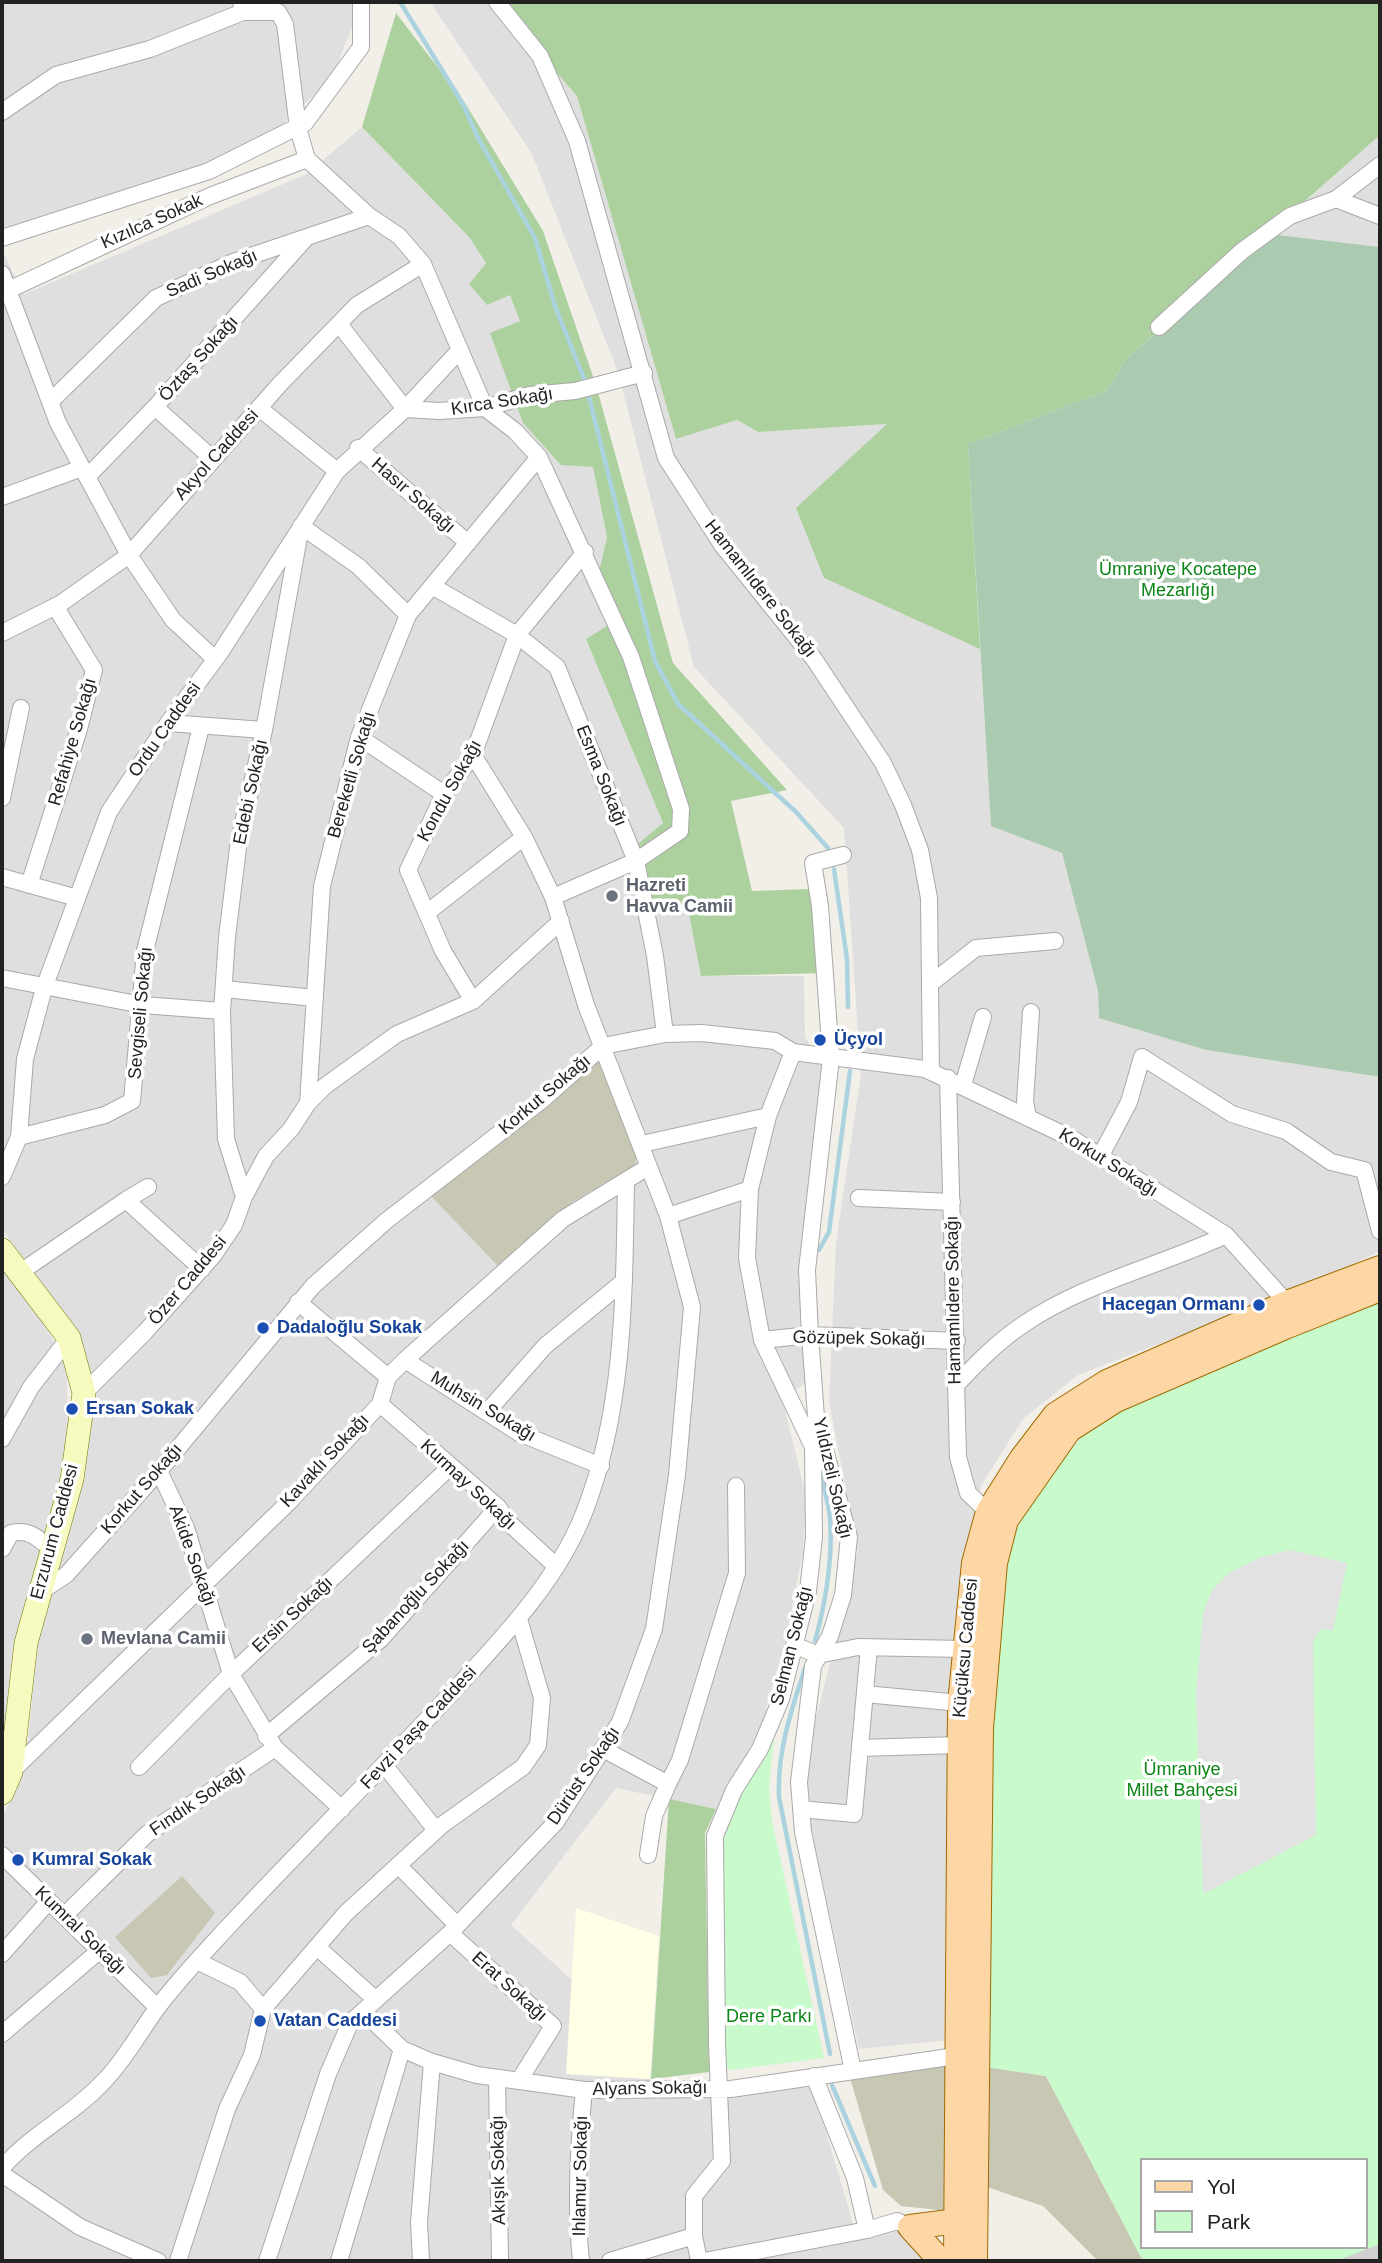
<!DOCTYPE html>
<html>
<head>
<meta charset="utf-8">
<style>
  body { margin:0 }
  #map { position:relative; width:1382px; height:2263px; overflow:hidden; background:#f2efe9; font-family:Helvetica,sans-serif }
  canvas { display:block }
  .frame { position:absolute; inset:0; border:4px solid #222; pointer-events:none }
  .legend { position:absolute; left:1140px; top:2158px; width:228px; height:91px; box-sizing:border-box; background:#fff; border:2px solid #a7a7a7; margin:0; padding:9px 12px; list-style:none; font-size:21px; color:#222 }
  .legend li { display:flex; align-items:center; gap:14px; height:35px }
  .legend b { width:35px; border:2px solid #a7a7a7 }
</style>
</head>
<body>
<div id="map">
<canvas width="1382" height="2263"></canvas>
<div class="frame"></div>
<ul class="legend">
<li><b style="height:9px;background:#fcd6a4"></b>Yol</li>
<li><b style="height:19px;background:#c8facc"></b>Park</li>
</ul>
</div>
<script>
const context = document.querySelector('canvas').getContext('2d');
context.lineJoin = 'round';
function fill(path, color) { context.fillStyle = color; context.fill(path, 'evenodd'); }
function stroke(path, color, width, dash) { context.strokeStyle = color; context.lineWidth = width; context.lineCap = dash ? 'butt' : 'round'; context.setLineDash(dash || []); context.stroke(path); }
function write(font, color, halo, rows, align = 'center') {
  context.font = font + ' Helvetica,sans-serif'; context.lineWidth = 7; context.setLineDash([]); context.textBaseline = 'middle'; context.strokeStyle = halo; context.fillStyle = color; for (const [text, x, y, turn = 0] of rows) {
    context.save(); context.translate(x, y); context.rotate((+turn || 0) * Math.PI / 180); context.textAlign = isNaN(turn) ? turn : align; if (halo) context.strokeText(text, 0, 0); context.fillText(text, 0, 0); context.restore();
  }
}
fill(new Path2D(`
  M2,2H353L354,22L332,78L254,152L2,235Z
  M430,2H495L577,96L676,439L737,420L758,432L889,424L824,578L980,649L991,826L1062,852L1098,991L1099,1017L1206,1050L1380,1077V1251L1306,1287L1078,1375L1023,1419L981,1486L963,1573L949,2040L859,2049L805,1802L810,1743L858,1551L829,1402L836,1242L861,1075L844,828L694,667L618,372L532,154Z
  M362,127L469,237L486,263L469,284L486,304L510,294L520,321L491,333L593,467L607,537L604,550L610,624L586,639L663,823L655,914L688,909L702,976H804L805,1037L824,1068L802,1264L806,1383L782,1398L806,1496L803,1551L786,1639L764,1717L740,1772L716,1809L616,1788L511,1925L572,1980L567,2074L650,2079L648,2099L813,2087L854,2227L899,2224L923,2261H2V1817L17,1788L28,1741L40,1623L91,1415L70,1322L2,1229V250L24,294L307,174Z
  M1380,135V247L1269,234Z
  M2,1260L30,1299L66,1363L69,1430L2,1776Z`), '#e0dfdf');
fill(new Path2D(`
  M576,1908L659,1936L650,2079L566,2074Z`), '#ffffe5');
fill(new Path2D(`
  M1380,2244V2261H1336L1346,2255Z`), '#d0d0d0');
fill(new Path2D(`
  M600,1057L638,1142L635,1165L572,1202L500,1268L430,1195Z
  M182,1876L215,1913L167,1975L151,1978L115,1937Z
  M947,2059L948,2211L901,2206L883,2190L850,2078Z
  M986,2067L1046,2076L1143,2261H1098L1043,2206L987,2187Z`), '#c7c7b4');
fill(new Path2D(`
  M495,2H1380V135L1126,359L1106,391L968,444L980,649L824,578L796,508L887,424L758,432L737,420L676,439L577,96Z
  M396,13L465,103L543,231L596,385L673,663L787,790L731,801L752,891L810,889L827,973L701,976L688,909L655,915L638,844L663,823L586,639L610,624L599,572L607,537L593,467L561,465L523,423L490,333L520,321L510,295L487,305L469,284L486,263L469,237L362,127Z
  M669,1799L716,1809L705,1833L709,2072L651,2079Z`), '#add19e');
fill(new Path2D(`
  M1269,234L1380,247V1077L1206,1050L1099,1018L1098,991L1062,853L991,826L968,444L1106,391L1126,359Z`), '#aacbaf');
fill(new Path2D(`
  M1380,1300V2244L1336,2261H1143L1046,2076L986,2067L984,1736L1004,1550L1050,1471L1109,1408ZM1142,2160H1366V2247H1142Z
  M775,1733L769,1786L772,1821L824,2058L730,2070L723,2063L720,1926L723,1824Z`), '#c8facc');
fill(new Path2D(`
  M1290,1550L1347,1563L1333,1631L1321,1628L1313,1642L1316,1835L1203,1894L1196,1694L1203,1614L1212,1590L1229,1573L1261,1557Z`), '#e2e2e2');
stroke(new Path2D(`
  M400,2L463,104L478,138L535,238L555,306L585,381L655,661L678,704L796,812L828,848
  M834,869L847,959L848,1007
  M819,1250L829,1232L850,1071
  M815,1641C826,1601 833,1560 830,1518C829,1504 823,1490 823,1475
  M805,1668C791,1711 777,1752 779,1797L830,2054
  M832,2085L875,2186`), '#aad3df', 4.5);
const street = new Path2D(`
  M497,2L540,56L577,141L666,458L722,545L814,659L883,763L903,805L920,850L929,898L931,1072
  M243,12H278L285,24L298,128L307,159L369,216L399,236L423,264L485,408L515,431L539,457L631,657L681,809L680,831L636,861L553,897
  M2,112L56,75L150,49L243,12L241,2
  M1380,165L1336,199L1380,216
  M2,238L209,171L305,123L361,47V2
  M2,274L58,423L129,555L173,620L215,659
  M2,293L210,196L307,159
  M339,324L405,409L439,411L485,408L530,395L575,391L644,373
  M1159,327L1242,251L1290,216L1336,199
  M50,402L156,298L233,262L369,216
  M155,407L213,459
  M259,408L337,471
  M358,448L468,543
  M87,477L155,407L306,238
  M2,497L82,468
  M432,586L517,635L557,667L636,861L655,956L665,1034
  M2,633L60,604L129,555L280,384L357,305L423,264
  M168,723L264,730
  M359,737L444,794
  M2,798L21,708
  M843,855L813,863L820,906L831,1058L807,1270L810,1335L816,1417L849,1537L843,1595L830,1636L813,1666L799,1782L803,1832L853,2071
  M2,877L77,898
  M29,885L79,729L94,670L55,606
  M428,912L524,837
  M2,978L142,1005L222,1011
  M930,984L976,948L1055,941
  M224,989L315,998
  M473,1001L443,951L408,870L444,794L473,755L517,635L585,552
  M948,1078L958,1457L968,1493L988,1512
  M963,1085L983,1017
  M308,1103L322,886L359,737L408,615L539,457
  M1028,1118L1025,1101L1031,1012
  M19,1137L105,1115L132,1101L145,951L201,727
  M642,1144L768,1116
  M1100,1157L1129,1102L1142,1057L1232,1114L1286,1131L1331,1162L1364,1170L1380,1231
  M2,1177L19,1137L25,1059L44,988L109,812L168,723L220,653L337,471L405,409L459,351
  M244,1197L226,1139L222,1011L227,937L239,840L264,730L301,526L358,566L408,615
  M859,1198L952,1202
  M126,1200L148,1187
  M668,1216L750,1189
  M19,1273L126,1200L202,1269
  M298,1302L388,1377
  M762,1340L810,1335L957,1341
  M405,1360L519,1433L601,1466
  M956,1385C977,1363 998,1341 1024,1324C1084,1283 1160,1266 1226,1235
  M84,1393L145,1332L213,1256L234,1225L244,1197L266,1156L291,1129L308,1103L325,1086L397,1034L473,1001L561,921
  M380,1404L498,1507L508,1522L556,1566
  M487,1412L545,1346L624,1281
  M2,1439L31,1387L69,1338
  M159,1471L186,1528L231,1674L275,1748L342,1809
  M2,1549L11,1533C30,1529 38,1538 52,1550
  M40,1592L66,1575L159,1471L313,1286L386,1221L541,1101L603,1046L665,1034L702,1033L775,1041L793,1052L925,1069L1073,1139L1226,1235L1287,1303
  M794,1645L818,1655L858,1647L964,1649
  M865,1694L960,1703
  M266,1736L381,1639L498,1507
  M860,1748L959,1745
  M603,1749L668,1784L680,1760L737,1573L736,1486
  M385,1766L436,1830
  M139,1767L231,1674L451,1466
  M11,1772L290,1501L380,1404L388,1377L405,1360L563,1219L648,1167
  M801,1809L854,1814L869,1647
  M2,1855L157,2007
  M648,1855L654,1816L668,1784
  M398,1865L457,1925
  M64,1916L147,1834L275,1748
  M450,1933L553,2026L520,2079
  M317,1947L376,2000
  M2,1954L49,1901
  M197,1961L240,1982L263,2009
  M363,2011L402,2049L432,2062L477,2075L584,2090L731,2089L956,2056
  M2,2034L99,1951
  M814,2076L855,2178L867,2230
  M497,2078L500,2261
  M2,2168C31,2134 74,2114 104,2081C125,2060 140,2031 158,2007C179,1979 203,1954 226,1929C303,1846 383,1768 459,1685C506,1634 558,1579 584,1513C625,1408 624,1293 626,1182
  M2,2174L80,2227L158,2261
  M694,2236V2196L722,2161L717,2044L715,1836L734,1790L760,1749L781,1699L808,1591L814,1537L813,1447L762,1340L747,1258L750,1189L768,1116L793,1052
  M178,2261L227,2109L252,2055L263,2009L346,1913L442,1825L523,1767L538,1745L542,1698L519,1619
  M267,2261L328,2074L350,2023L450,1933L556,1822L620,1722L654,1629L677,1475L692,1307L668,1216L586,1005L553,897L524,837L473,755
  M339,2261L402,2049
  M421,2261L419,2222L432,2062
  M581,2261C575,2204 578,2148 584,2090
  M610,2261L694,2236L699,2261
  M704,2261L867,2230L897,2221L910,2227`);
const secondary = new Path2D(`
  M2,1250L69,1338L84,1393L72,1479L26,1643L11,1772L2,1793`);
const primary = new Path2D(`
  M941,2261L910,2227L957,2221
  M956,2261L960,1703L974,1563L988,1512L1022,1458L1055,1415L1107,1382L1287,1303L1380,1268
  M975,2261L981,1728L995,1563L1006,1520L1069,1430L1116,1400L1285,1327L1380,1289`);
stroke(street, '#a9a9a9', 18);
stroke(secondary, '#707d05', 24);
stroke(primary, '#a06b00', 26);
stroke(street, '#fff', 16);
stroke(secondary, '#f7fabf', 23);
stroke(primary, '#fcd6a4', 24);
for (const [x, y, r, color] of [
  [612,896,7,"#6b7280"],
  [820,1040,7,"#1a4fb4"],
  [1259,1305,7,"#1a4fb4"],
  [263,1328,7,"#1a4fb4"],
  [72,1409,7,"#1a4fb4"],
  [87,1639,7,"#6b7280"],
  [18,1860,7,"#1a4fb4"],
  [260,2021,7,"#1a4fb4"]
]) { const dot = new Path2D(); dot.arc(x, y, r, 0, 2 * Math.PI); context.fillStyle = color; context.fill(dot); stroke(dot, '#fff', 2.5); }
write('18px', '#222', '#fff', [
  ["Kızılca Sokak",152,222,-24],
  ["Sadi Sokağı",212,274,-23],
  ["Öztaş Sokağı",199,359,-48],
  ["Kırca Sokağı",502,402,-9],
  ["Akyol Caddesi",217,455,-48],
  ["Hasır Sokağı",413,496,41],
  ["Hamamlıdere Sokağı",760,589,52],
  ["Ordu Caddesi",165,730,-55],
  ["Refahiye Sokağı",73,742,-74],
  ["Bereketli Sokağı",352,775,-74],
  ["Esma Sokağı",601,776,68],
  ["Kondu Sokağı",450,791,-61],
  ["Edebi Sokağı",251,792,-78],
  ["Sevgiseli Sokağı",141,1013,-85],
  ["Korkut Sokağı",545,1095,-40],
  ["Korkut Sokağı",1108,1163,32],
  ["Özer Caddesi",188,1281,-50],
  ["Hamamlıdere Sokağı",954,1300,-91],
  ["Gözüpek Sokağı",859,1339,1],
  ["Muhsin Sokağı",483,1407,31],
  ["Kavaklı Sokağı",325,1461,-47],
  ["Yıldızeli Sokağı",832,1478,77],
  ["Kurmay Sokağı",468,1485,43],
  ["Korkut Sokağı",142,1489,-49],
  ["Erzurum Caddesi",55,1532,-75],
  ["Akide Sokağı",192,1556,70],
  ["Şabanoğlu Sokağı",416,1597,-47],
  ["Ersin Sokağı",293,1615,-43],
  ["Selman Sokağı",792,1646,-76],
  ["Küçüksu Caddesi",966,1648,-85],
  ["Fevzi Paşa Caddesi",419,1728,-47],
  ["Dürüst Sokağı",584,1776,-56],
  ["Fındık Sokağı",198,1801,-34],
  ["Kumral Sokağı",80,1931,44],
  ["Erat Sokağı",509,1987,42],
  ["Alyans Sokağı",650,2089,-1],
  ["Akışık Sokağı",499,2170,-91],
  ["Ihlamur Sokağı",581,2176,-89]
]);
write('18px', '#0c8416', '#fff', [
  ["Ümraniye Kocatepe",1178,570],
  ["Mezarlığı",1178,591],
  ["Ümraniye",1182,1770],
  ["Millet Bahçesi",1182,1791],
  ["Dere Parkı",769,2017]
]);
write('bold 18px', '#5b616d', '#fff', [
  ["Hazreti",626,886],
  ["Havva Camii",626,907],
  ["Mevlana Camii",101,1639]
], 'left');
write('bold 18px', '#164399', '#fff', [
  ["Üçyol",834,1040],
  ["Hacegan Ormanı",1245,1305,"right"],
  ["Dadaloğlu Sokak",277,1328],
  ["Ersan Sokak",86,1409],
  ["Kumral Sokak",32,1860],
  ["Vatan Caddesi",274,2021]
], 'left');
</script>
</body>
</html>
